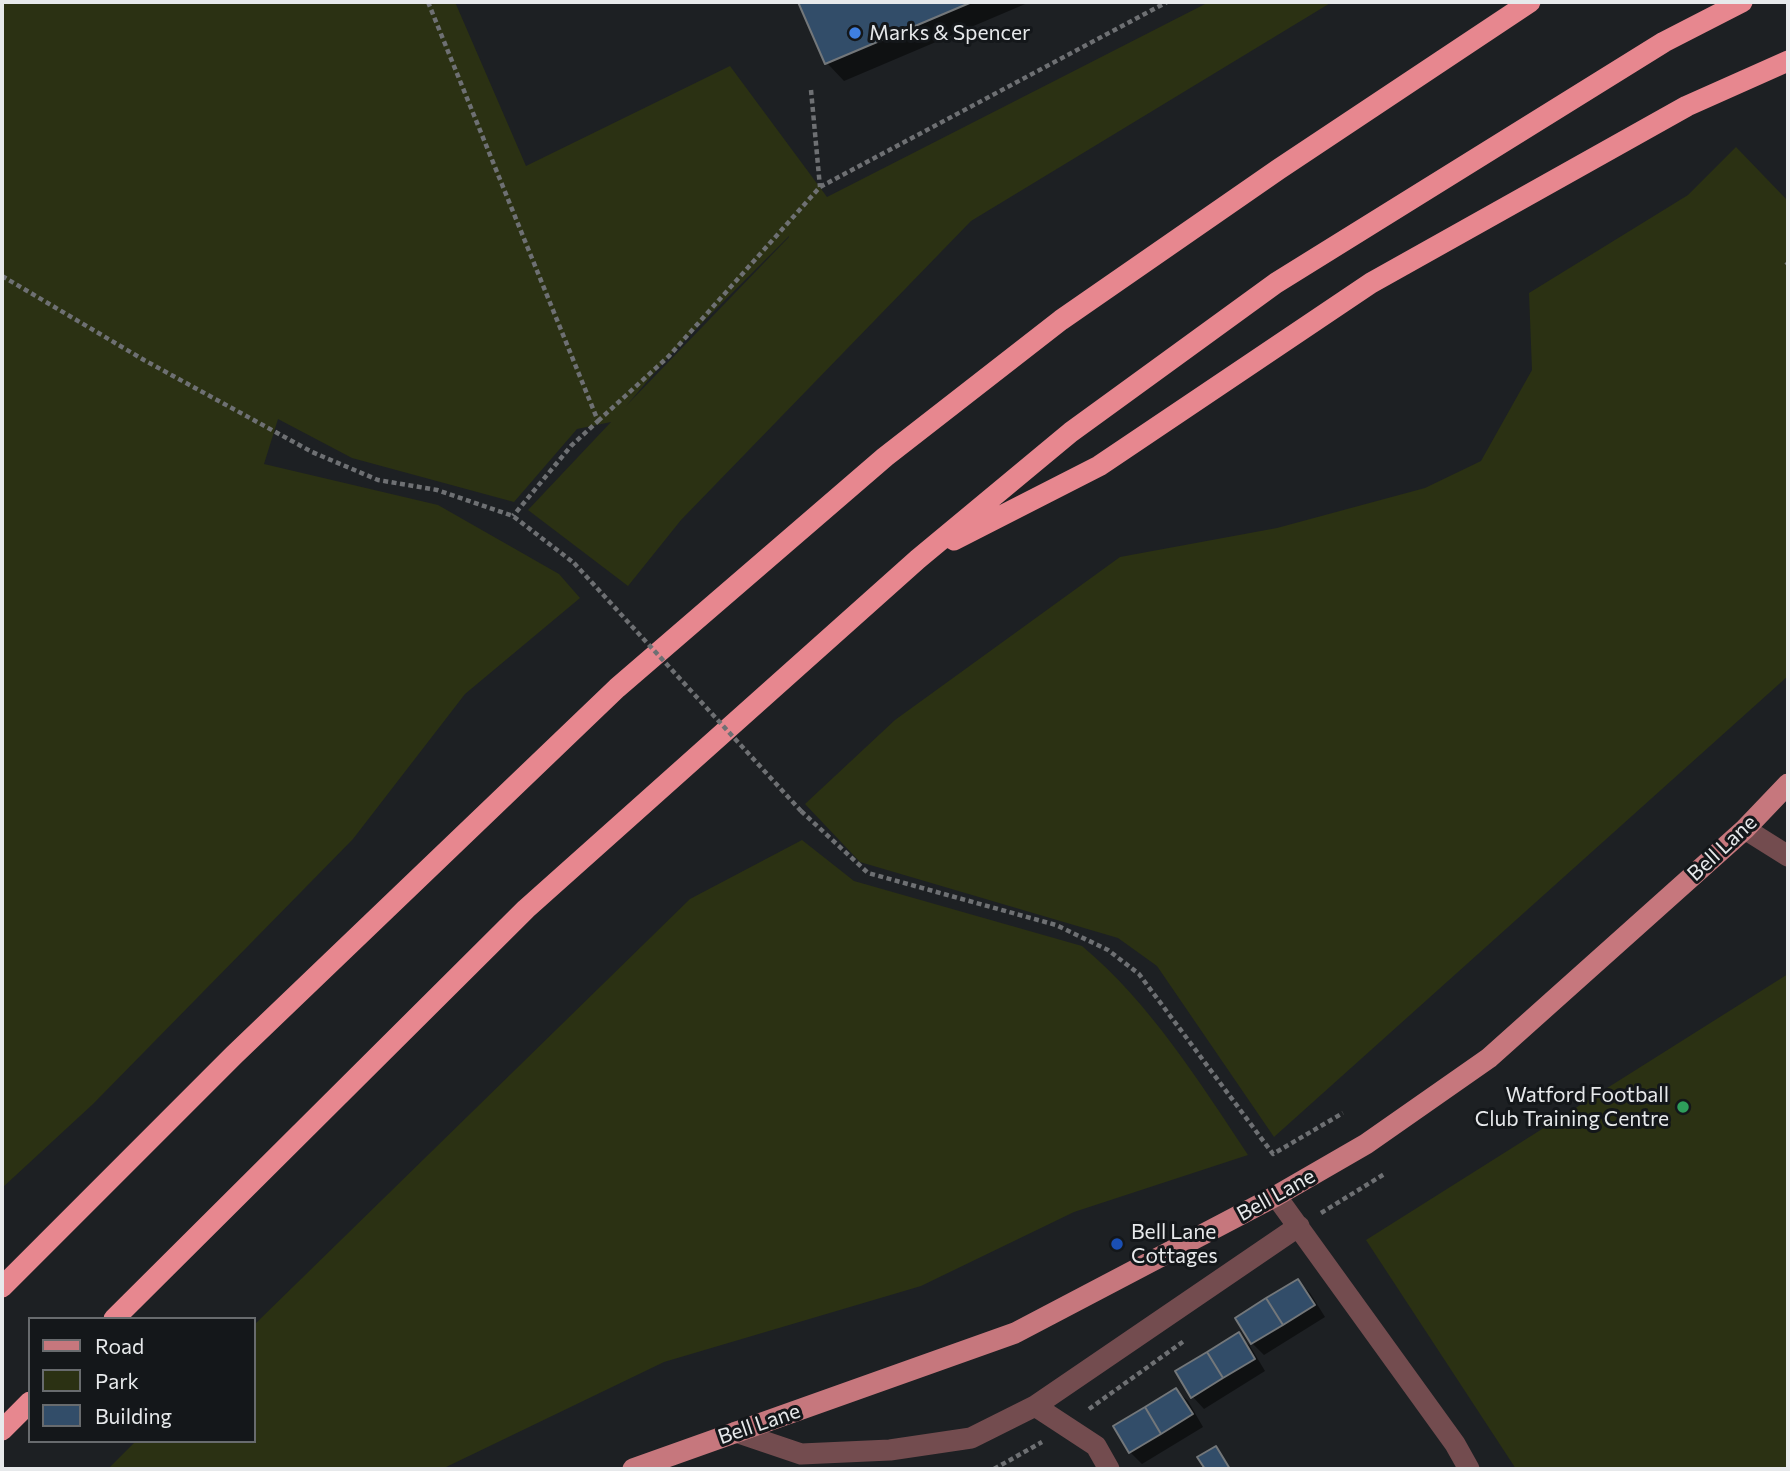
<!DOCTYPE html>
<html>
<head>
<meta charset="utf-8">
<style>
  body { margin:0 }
  #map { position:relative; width:1790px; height:1471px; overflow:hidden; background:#1d2023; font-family:Commissioner,sans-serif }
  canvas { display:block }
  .frame { position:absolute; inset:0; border:4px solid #e7e9eb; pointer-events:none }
  .legend { position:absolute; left:28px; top:1317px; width:228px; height:126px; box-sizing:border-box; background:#14171a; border:2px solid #686b6e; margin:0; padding:9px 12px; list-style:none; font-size:21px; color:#e7e9eb }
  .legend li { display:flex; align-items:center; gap:14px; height:35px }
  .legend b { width:35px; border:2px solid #686b6e }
</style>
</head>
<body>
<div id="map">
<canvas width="1790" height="1471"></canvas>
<div class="frame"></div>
<ul class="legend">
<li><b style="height:9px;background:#c6777d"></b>Road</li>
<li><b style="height:19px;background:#2b3113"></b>Park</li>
<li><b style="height:19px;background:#324d69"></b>Building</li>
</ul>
</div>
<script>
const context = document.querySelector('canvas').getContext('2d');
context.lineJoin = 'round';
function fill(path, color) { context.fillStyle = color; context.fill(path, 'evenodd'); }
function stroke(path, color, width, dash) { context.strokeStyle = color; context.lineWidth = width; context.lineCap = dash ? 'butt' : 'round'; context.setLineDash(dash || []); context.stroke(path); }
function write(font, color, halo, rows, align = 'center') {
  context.font = font + ' Commissioner,sans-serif'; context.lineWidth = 6; context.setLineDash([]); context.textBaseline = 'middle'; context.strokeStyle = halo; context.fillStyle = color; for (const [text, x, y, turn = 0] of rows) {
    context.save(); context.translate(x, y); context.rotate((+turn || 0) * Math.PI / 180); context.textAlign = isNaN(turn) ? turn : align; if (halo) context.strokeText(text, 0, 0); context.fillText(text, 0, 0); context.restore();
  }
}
fill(new Path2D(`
  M2,2H455L526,166L730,66L827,197L1209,2H1332L971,221L681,520L628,586L528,510L611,422L577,429L514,502L352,458L278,419L264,464L438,505L559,574L580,598L465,694L353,839L93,1104L2,1188ZM789,236V237L626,406L669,356Z
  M1736,147L1788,201V676L1274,1137L1157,966L1118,938L860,862L805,804L895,720L1120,557L1277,528L1425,488L1481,461L1532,370L1529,293L1688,195Z
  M802,840L854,881L1082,946C1150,1003 1199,1081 1248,1155L1074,1212L921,1286L664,1362L442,1469H108L136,1441H254V1325L690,899Z
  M1788,974V1469H1516L1366,1240Z`), '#2b3113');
fill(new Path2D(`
  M800,2H1030L844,81L827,63Z
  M1298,1281L1310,1293L1325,1317L1264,1355L1252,1343L1237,1318Z
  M1238,1335L1250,1346L1265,1371L1204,1409L1193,1397L1178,1372Z
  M1176,1390L1188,1401L1203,1427L1142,1464L1130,1452Z`), '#0007');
const building = new Path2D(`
  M798,2H972L825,64Z
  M1298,1279L1315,1305L1283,1325L1266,1298Z
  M1266,1298L1283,1325L1251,1344L1235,1318Z
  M1239,1332L1255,1359L1223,1378L1207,1352Z
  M1207,1352L1223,1378L1191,1398L1175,1371Z
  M1176,1388L1193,1414L1161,1434L1145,1407Z
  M1145,1407L1161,1434L1129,1453L1113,1426Z
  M1216,1446L1230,1469H1205L1197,1457Z`);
fill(building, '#324d69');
stroke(building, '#73777a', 2);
stroke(new Path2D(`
  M428,2L598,421L571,446L513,516
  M811,90L820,187
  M1786,262L1788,264
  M2,276L144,360L312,452L378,480L437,490L513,516L574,563
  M598,421L669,356L820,187L1167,2
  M801,811L868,873L1056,925L1108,950L1139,974L1273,1154L1343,1113
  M1321,1213L1386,1173
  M1089,1409L1184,1341
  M994,1469L1042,1442`), '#6e7073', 4.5, [5, 3.5]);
stroke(new Path2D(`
  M1745,829L1788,856
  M1276,1196L1455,1444L1469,1469
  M1035,1406L1096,1446L1109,1469
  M736,1432L801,1454L890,1450L971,1438L1035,1406L1299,1226`), '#734c4f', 21);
stroke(new Path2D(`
  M633,1469L1015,1333L1276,1196L1366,1144L1489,1058L1745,829L1788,784`), '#c6777d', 21);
stroke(new Path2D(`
  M954,540L1099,466L1371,283L1687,106L1788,61
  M2,1287L234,1055L617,688L885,457L1061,320L1279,169L1530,2
  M114,1319L526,909L918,559L1071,432L1276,283L1664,42L1742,2
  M2,1430L30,1402`), '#e7878f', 21);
stroke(new Path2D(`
  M574,563L801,811`), '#6e7073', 4.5, [5, 3.5]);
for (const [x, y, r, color] of [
  [855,33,7,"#3f7fe0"],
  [1683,1107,7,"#2e9e5b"],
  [1117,1244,7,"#1a4fb4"]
]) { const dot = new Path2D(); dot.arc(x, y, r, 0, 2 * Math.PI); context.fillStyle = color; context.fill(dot); stroke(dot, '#14171a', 2.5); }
write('21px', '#e7e9eb', '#14171a', [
  ["Marks & Spencer",869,33],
  ["Watford Football",1669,1095,"right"],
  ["Club Training Centre",1669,1119,"right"],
  ["Bell Lane",1131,1232],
  ["Cottages",1131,1256]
], 'left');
write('21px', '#e7e9eb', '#14171a', [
  ["Bell Lane",1722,848,-43],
  ["Bell Lane",1276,1195,-29],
  ["Bell Lane",759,1424,-19]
]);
</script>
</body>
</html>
